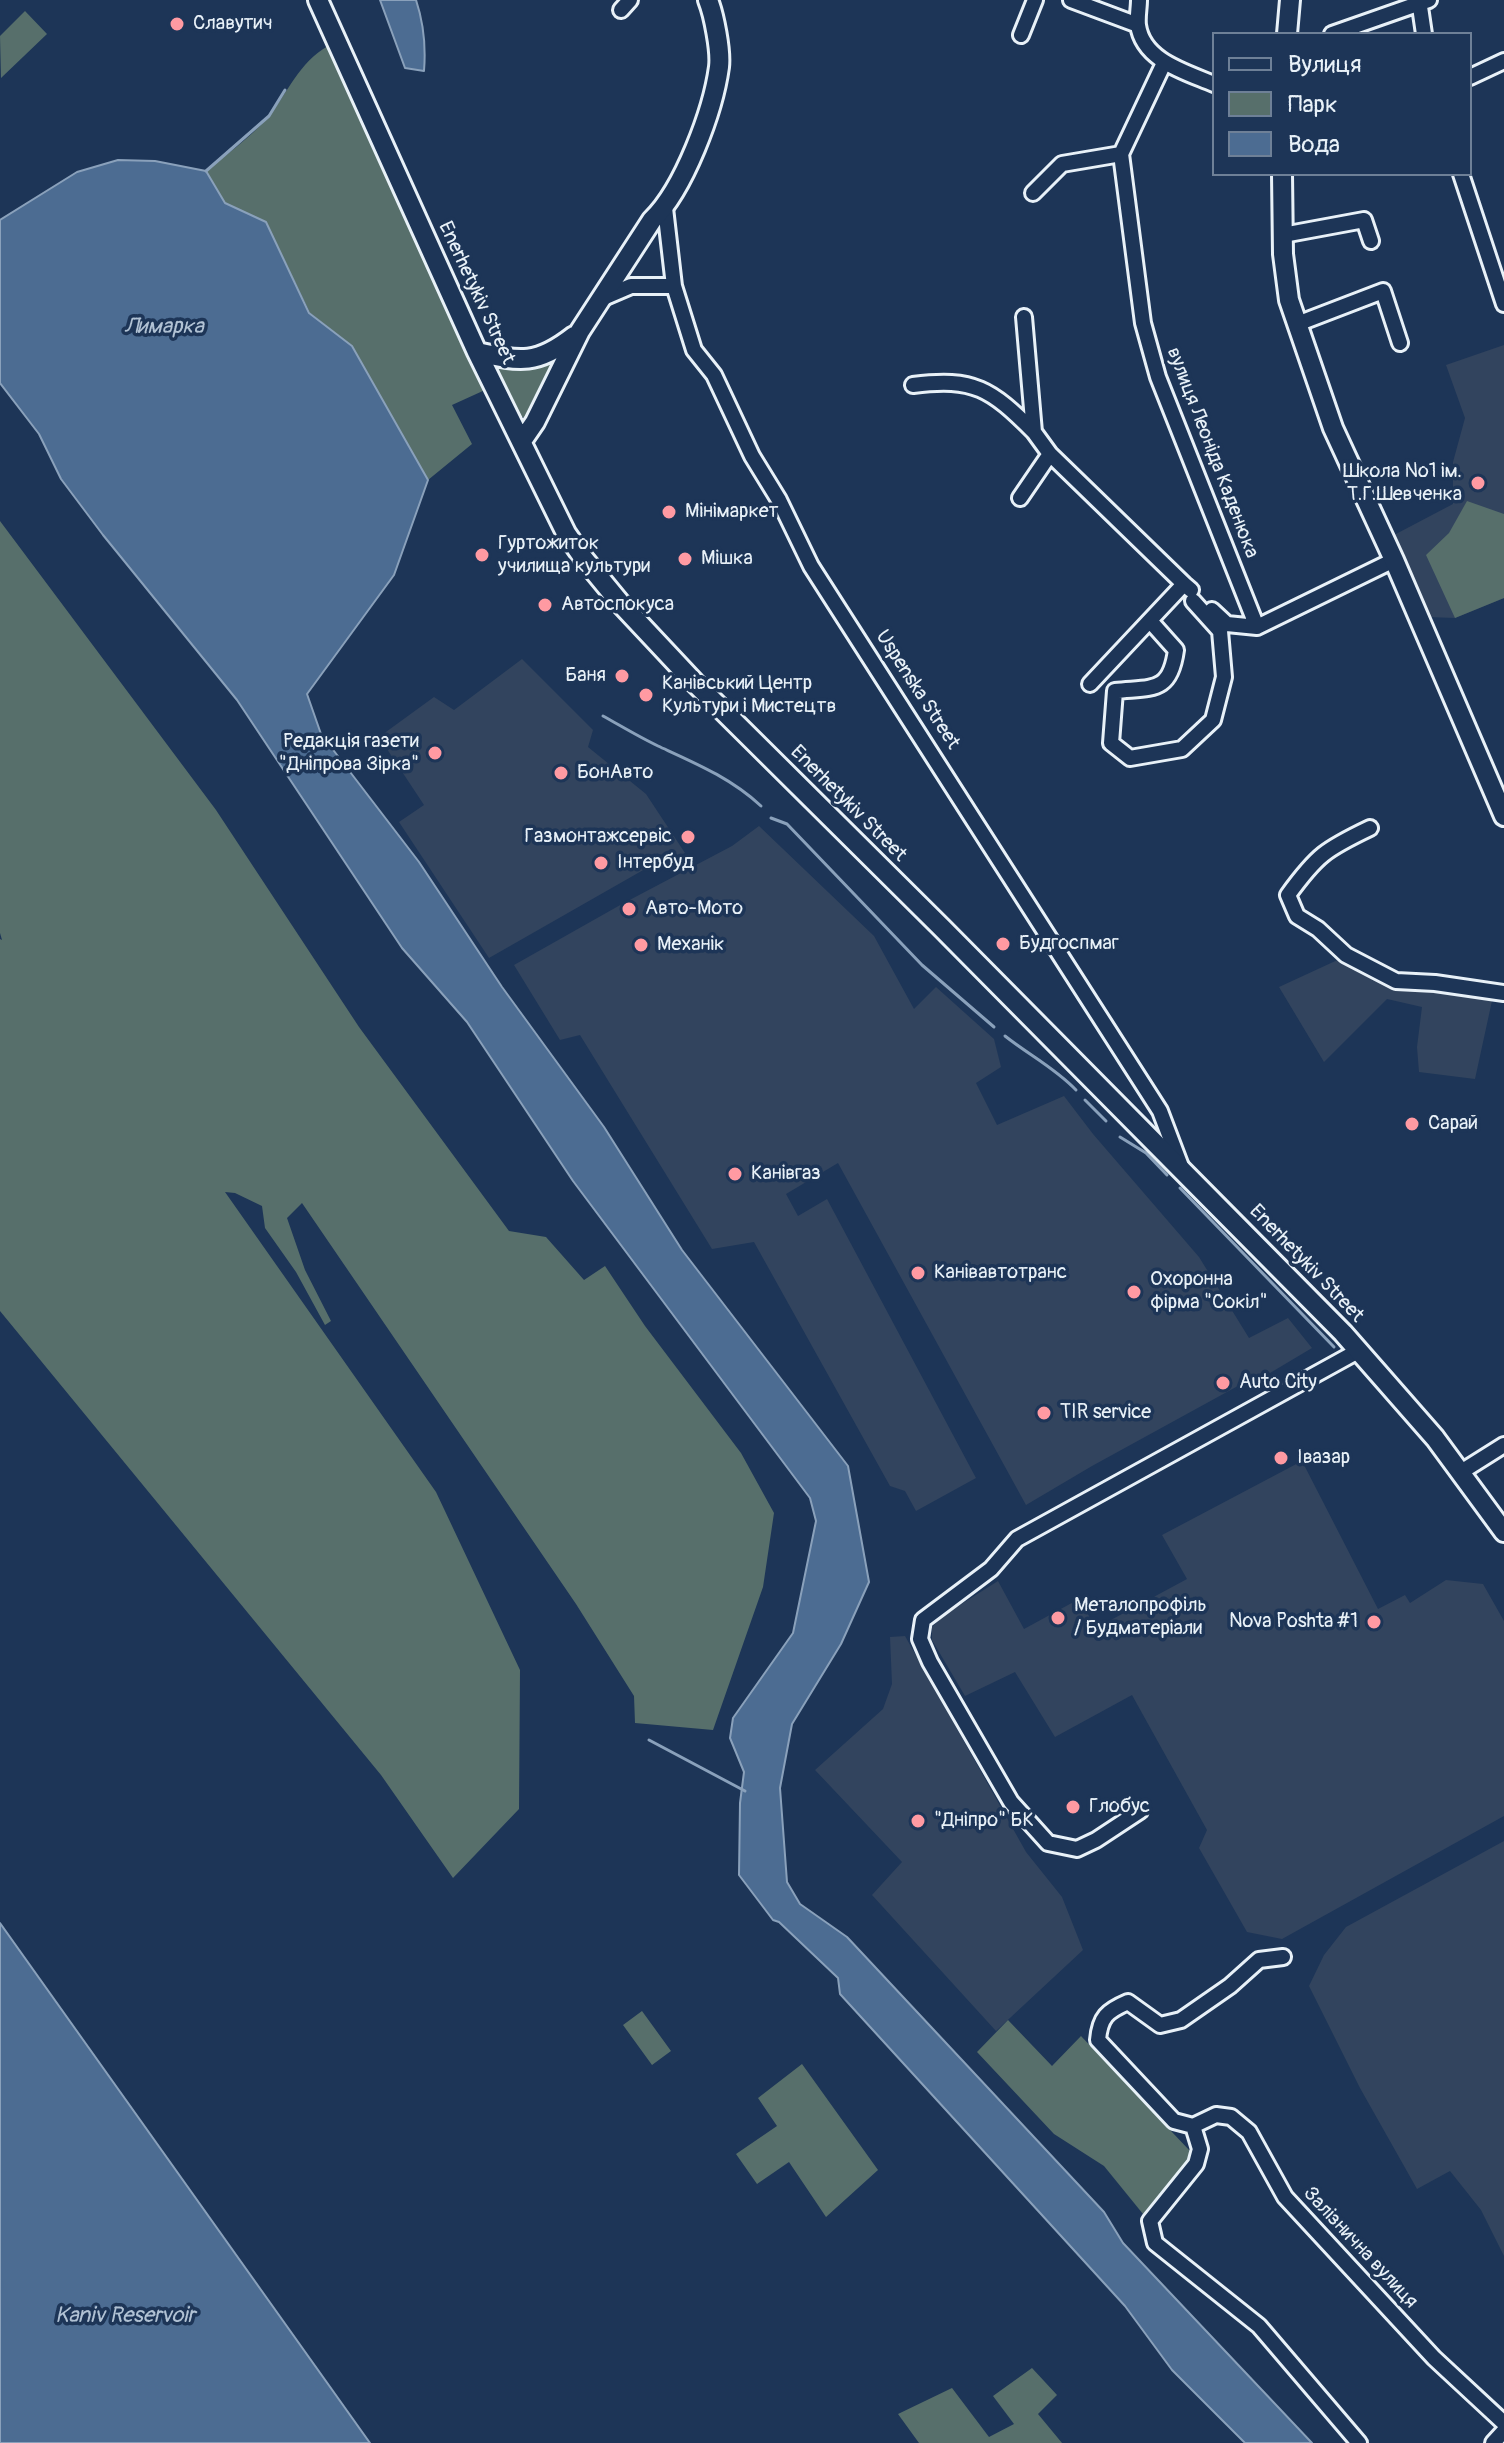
<!DOCTYPE html>
<html>
<head>
<meta charset="utf-8">
<style>
  body { margin:0 }
  #map { position:relative; width:1504px; height:2443px; overflow:hidden; background:#1d3557; font-family:Pangolin,sans-serif }
  canvas { display:block }
  .legend { position:absolute; left:1212px; top:32px; width:260px; height:144px; box-sizing:border-box; background:#1d3557; border:2px solid #6e8097; margin:0; padding:10px 14px; list-style:none; font-size:24px; color:#e8f1f8 }
  .legend li { display:flex; align-items:center; gap:16px; height:40px }
  .legend b { width:40px; border:2px solid #6e8097 }
</style>
</head>
<body>
<div id="map">
<canvas width="1504" height="2443"></canvas>
<ul class="legend">
<li><b style="height:10px;background:#1d3557"></b>Вулиця</li>
<li><b style="height:22px;background:#576f6b"></b>Парк</li>
<li><b style="height:22px;background:#4c6c92"></b>Вода</li>
</ul>
</div>
<script>
const context = document.querySelector('canvas').getContext('2d');
context.lineJoin = 'round';
function fill(path, color) { context.fillStyle = color; context.fill(path, 'evenodd'); }
function stroke(path, color, width, dash) { context.strokeStyle = color; context.lineWidth = width; context.lineCap = dash ? 'butt' : 'round'; context.setLineDash(dash || []); context.stroke(path); }
function write(font, color, halo, rows, align = 'center') {
  context.font = font + ' Pangolin,sans-serif'; context.lineWidth = 7; context.setLineDash([]); context.textBaseline = 'middle'; context.strokeStyle = halo; context.fillStyle = color; for (const [text, x, y, turn = 0] of rows) {
    context.save(); context.translate(x, y); context.rotate((+turn || 0) * Math.PI / 180); context.textAlign = isNaN(turn) ? turn : align; if (halo) context.strokeText(text, 0, 0); context.fillText(text, 0, 0); context.restore();
  }
}
fill(new Path2D(`
  M1504,345V598L1455,618L1427,617L1394,535L1453,504V462L1465,418L1446,365Z
  M522,659L593,730L588,747L646,794L685,853L645,869L489,958L399,822L424,805L379,737L434,697L454,710Z
  M759,826L874,936L914,1009L936,987L994,1039L1001,1067L976,1083L997,1125L1064,1096L1093,1134L1199,1257L1249,1338L1288,1318L1312,1348L1270,1373L1267,1370L1092,1466L1026,1505L838,1163L786,1194L798,1216L827,1199L976,1478L916,1511L905,1491L890,1486L754,1242L712,1249L580,1035L560,1040L514,965L622,904L732,846Z
  M1357,951L1385,970L1495,987L1475,1079L1419,1072L1417,1047L1422,1007L1387,999L1324,1062L1279,987Z
  M1302,1461L1378,1609L1405,1595L1410,1603L1446,1580L1483,1584L1504,1621V1816L1282,1939L1247,1932L1199,1848L1207,1830L1132,1695L1055,1737L1015,1672L965,1696L932,1640V1627L944,1615L998,1581L1024,1629L1079,1599L1096,1628L1187,1579L1162,1535Z
  M905,1636L1026,1852L1062,1897L1083,1950L996,2031L872,1895L902,1862L815,1770L883,1709L892,1684L890,1637Z
  M1504,1841V2256L1481,2210L1450,2171L1417,2189L1360,2088L1309,1986L1324,1955L1346,1927Z`), '#32445e');
fill(new Path2D(`
  M25,11L47,34L1,78L0,36Z
  M328,46L485,390L452,405L472,444L428,480L352,346L310,313L266,222L225,203L206,171C227,154 250,138 268,117C288,93 299,62 328,46Z
  M557,355L525,418L516,414L492,363Z
  M1467,501L1504,514V598L1455,618L1426,555L1449,533Z
  M0,521L216,810L359,1027L509,1231L546,1237L584,1280L605,1266L645,1326L741,1453L774,1513L763,1587L713,1730L635,1723L634,1696L576,1604L302,1203L287,1218L305,1270L331,1321L325,1325L296,1272L265,1228L262,1206L235,1193L225,1192L436,1492L520,1670L519,1809L453,1878L381,1775L0,1311V939L2,940L0,933Z
  M642,2011L671,2051L652,2065L623,2025Z
  M1008,2020L1052,2066L1081,2036L1190,2151V2159L1143,2214L1104,2166L1054,2134L977,2052Z
  M802,2064L878,2170L826,2217L789,2162L757,2184L736,2154L777,2126L758,2098Z
  M1032,2368L1057,2395L1038,2414L1062,2443H919L898,2414L952,2388L989,2437L1014,2424L993,2396Z`), '#576f6b');
const water = new Path2D(`
  M380,0H416C424,24 426,46 424,71L405,68Z
  M118,160L155,161L206,171L225,203L266,222L309,313L352,346L428,480L394,575L307,694L321,734L419,862L502,987L604,1127L682,1250L848,1466L869,1582L841,1644L792,1724L780,1788L787,1882L800,1904L847,1937L1104,2212L1123,2243L1312,2443H1245L1172,2370L1125,2306L840,1994L838,1978L779,1922L773,1920L739,1875L740,1803L744,1772L730,1738L733,1718L793,1633L816,1521L810,1498L573,1181L467,1022L402,948L237,700L103,535L61,479L39,434L0,383V220L77,172Z
  M0,1923L370,2443H0Z`);
fill(water, '#4c6c92');
stroke(water, '#8aa1bb', 2);
stroke(new Path2D(`
  M206,171L269,116L285,90
  M603,716C621,726 639,737 658,746C695,763 731,778 761,806
  M771,818L787,824L922,965L994,1027
  M1005,1036C1029,1055 1055,1068 1076,1090
  M1085,1100L1106,1121
  M1120,1137L1146,1153L1167,1175
  M1180,1188L1334,1347
  M649,1740L745,1791`), '#8aa1bb', 3);
const street = new Path2D(`
  M1071,0L1138,25
  M1139,0C1139,8 1137,17 1138,25C1143,61 1186,72 1214,84
  M1419,0L1424,34
  M621,10L630,0
  M1332,34L1429,0
  M1021,35L1035,0
  M1470,77L1504,61
  M1121,154L1143,323L1158,377L1257,627
  M1121,154L1164,63
  M1461,174L1504,304
  M1033,193L1062,164L1121,154
  M665,208L674,286
  M1283,235L1364,220L1371,241
  M603,298L631,286H674L694,350L714,375L752,456L779,500L811,566L1160,1111L1182,1169
  M1024,317L1034,432L1050,454L1184,584
  M1297,324L1383,291L1400,343
  M913,385C974,377 991,389 1034,432
  M1020,498L1050,454
  M1212,610L1227,624L1257,627
  M1151,622L1176,650C1170,694 1152,687 1115,691L1111,743L1130,758L1182,749L1213,720L1224,677L1220,631L1193,601
  M1257,627L1394,560
  M1090,684L1184,584L1191,590
  M1370,828C1326,849 1317,855 1288,895L1297,916L1318,929L1346,955L1396,981L1435,983L1504,993
  M1461,1472L1504,1445
  M1140,1811L1096,1840L1077,1849L1048,1843L1011,1802L930,1662L920,1639L923,1620L991,1569L1017,1539L1358,1351
  M1283,1957L1259,1960L1230,1986L1181,2020L1160,2025L1128,2002C1107,2011 1100,2017 1098,2040L1174,2121L1193,2126L1216,2115L1231,2117L1249,2132L1285,2197L1434,2358L1504,2423
  M1193,2126L1200,2149L1196,2164L1150,2221L1155,2243L1259,2326L1359,2443
  M1493,2443L1504,2431`);
const secondary = new Path2D(`
  M318,0L477,352L566,533L584,559L621,604L695,683L942,928L1343,1333L1435,1438L1504,1532
  M1287,34L1290,0
  M1282,174L1283,254L1289,300L1333,428L1394,560L1504,816
  M477,352C521,362 537,365 574,336
  M522,441L535,422L580,331L652,220C684,189 713,111 719,67C721,51 714,15 708,0`);
stroke(street, '#e8f1f8', 20);
stroke(secondary, '#e8f1f8', 24);
stroke(street, '#1d3557', 14);
stroke(secondary, '#1d3557', 18);
for (const [x, y, r, color] of [
  [177,24,8,"#ff9aa2"],
  [1478,483,8,"#ff9aa2"],
  [669,512,8,"#ff9aa2"],
  [482,555,8,"#ff9aa2"],
  [685,559,8,"#ff9aa2"],
  [545,605,8,"#ff9aa2"],
  [622,676,8,"#ff9aa2"],
  [646,695,8,"#ff9aa2"],
  [435,753,8,"#ff9aa2"],
  [561,773,8,"#ff9aa2"],
  [688,837,8,"#ff9aa2"],
  [601,863,8,"#ff9aa2"],
  [629,909,8,"#ff9aa2"],
  [1003,944,8,"#ff9aa2"],
  [641,945,8,"#ff9aa2"],
  [1412,1124,8,"#ff9aa2"],
  [735,1174,8,"#ff9aa2"],
  [918,1273,8,"#ff9aa2"],
  [1134,1292,8,"#ff9aa2"],
  [1223,1383,8,"#ff9aa2"],
  [1044,1413,8,"#ff9aa2"],
  [1281,1458,8,"#ff9aa2"],
  [1058,1618,8,"#ff9aa2"],
  [1374,1622,8,"#ff9aa2"],
  [1073,1807,8,"#ff9aa2"],
  [918,1821,8,"#ff9aa2"]
]) { const dot = new Path2D(); dot.arc(x, y, r, 0, 2 * Math.PI); context.fillStyle = color; context.fill(dot); stroke(dot, '#1d3557', 3); }
write('20px', '#e8f1f8', '#1d3557', [
  ["Славутич",193,24],
  ["Школа №1 ім.",1462,472,"right"],
  ["Т.Г.Шевченка",1462,495,"right"],
  ["Мінімаркет",685,512],
  ["Гуртожиток",498,544],
  ["училища культури",498,567],
  ["Мішка",701,559],
  ["Автоспокуса",561,605],
  ["Баня",606,676,"right"],
  ["Канівський Центр",662,684],
  ["Культури і Мистецтв",662,707],
  ["Редакція газети",419,742,"right"],
  ["\"Дніпрова Зірка\"",419,765,"right"],
  ["БонАвто",577,773],
  ["Газмонтажсервіс",672,837,"right"],
  ["Інтербуд",617,863],
  ["Авто-Мото",645,909],
  ["Будгоспмаг",1019,944],
  ["Механік",657,945],
  ["Сарай",1428,1124],
  ["Канівгаз",751,1174],
  ["Канівавтотранс",934,1273],
  ["Охоронна",1150,1280],
  ["фірма \"Сокіл\"",1150,1303],
  ["Auto City",1239,1383],
  ["TIR service",1060,1413],
  ["Івазар",1297,1458],
  ["Металопрофіль",1074,1606],
  ["/ Будматеріали",1074,1629],
  ["Nova Poshta #1",1358,1622,"right"],
  ["Глобус",1089,1807],
  ["\"Дніпро\" БК",934,1821]
], 'left');
write('20px', '#e8f1f8', '#1d3557', [
  ["Enerhetykiv Street",476,293,65],
  ["вулиця Леоніда Каденюка",1212,453,69],
  ["Uspenska Street",917,690,57],
  ["Enerhetykiv Street",848,804,45],
  ["Enerhetykiv Street",1306,1264,46],
  ["Залізнична вулиця",1360,2248,47]
]);
write('italic 22px', '#b1c2d4', '#1d3557', [
  ["Лимарка",164,327],
  ["Kaniv Reservoir",125,2316]
]);
</script>
</body>
</html>
